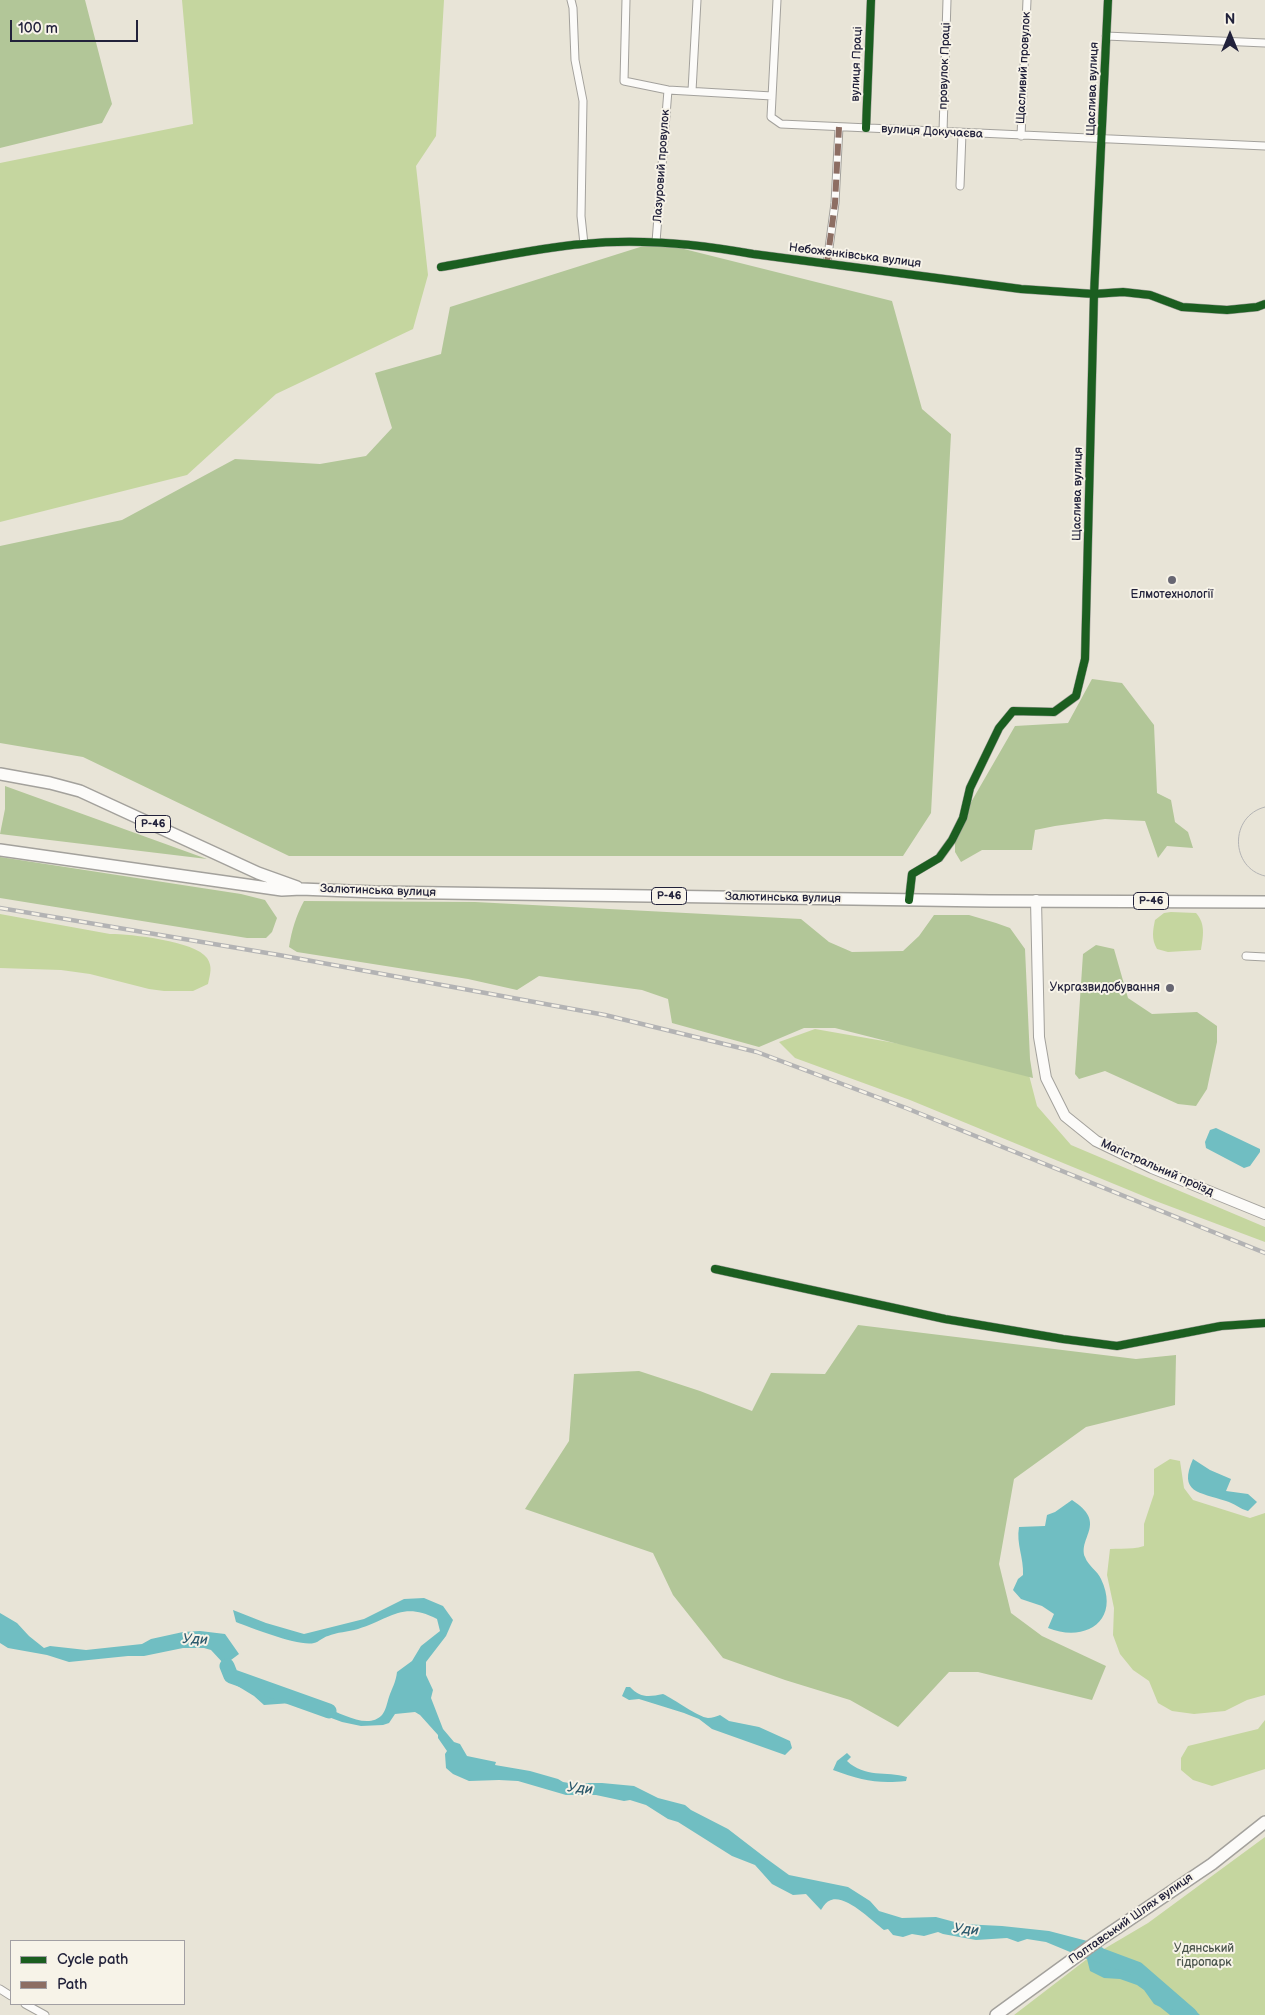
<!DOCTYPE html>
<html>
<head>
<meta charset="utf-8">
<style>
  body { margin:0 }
  #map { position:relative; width:1265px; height:2015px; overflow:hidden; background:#e8e4d7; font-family:"Balsamiq Sans",sans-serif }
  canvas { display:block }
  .legend { position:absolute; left:10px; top:1940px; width:175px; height:65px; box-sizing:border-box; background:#f7f3e8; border:1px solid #a29fa3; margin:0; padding:6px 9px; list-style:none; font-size:15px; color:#22223b }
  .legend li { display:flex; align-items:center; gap:10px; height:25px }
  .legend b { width:25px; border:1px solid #a29fa3 }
  .north { position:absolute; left:1205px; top:10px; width:50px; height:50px; -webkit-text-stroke:4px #f7f3e8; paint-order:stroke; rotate:0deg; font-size:14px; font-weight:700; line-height:20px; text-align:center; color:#22223b }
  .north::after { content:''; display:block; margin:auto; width:18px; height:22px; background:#22223b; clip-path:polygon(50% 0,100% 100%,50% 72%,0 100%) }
  .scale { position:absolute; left:10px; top:20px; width:128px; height:22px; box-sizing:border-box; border:2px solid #22223b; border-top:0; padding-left:6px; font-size:15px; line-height:18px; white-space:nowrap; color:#22223b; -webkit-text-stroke:4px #f7f3e8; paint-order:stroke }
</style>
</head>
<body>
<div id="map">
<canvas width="1265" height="2015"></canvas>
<ul class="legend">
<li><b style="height:6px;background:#1b5e20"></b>Cycle path</li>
<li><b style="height:6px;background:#8d6e63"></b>Path</li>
</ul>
<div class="north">N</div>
<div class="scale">100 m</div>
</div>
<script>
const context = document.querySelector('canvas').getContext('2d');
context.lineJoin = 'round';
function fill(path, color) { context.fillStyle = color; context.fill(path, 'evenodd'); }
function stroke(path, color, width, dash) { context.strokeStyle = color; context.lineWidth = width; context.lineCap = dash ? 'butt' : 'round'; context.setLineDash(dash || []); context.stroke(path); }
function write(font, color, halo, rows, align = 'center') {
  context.font = font + ' "Balsamiq Sans",sans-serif'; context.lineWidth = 4; context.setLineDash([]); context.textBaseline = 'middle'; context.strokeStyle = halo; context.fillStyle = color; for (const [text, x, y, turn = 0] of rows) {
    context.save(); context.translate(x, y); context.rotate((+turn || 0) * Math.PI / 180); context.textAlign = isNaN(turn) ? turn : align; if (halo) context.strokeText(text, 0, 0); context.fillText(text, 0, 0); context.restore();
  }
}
fill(new Path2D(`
  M182,0H444L436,136L416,166L428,275L413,329L276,394L187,475L0,522V163L193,124Z
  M1171,912L1196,913C1206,924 1203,937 1201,950L1168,952L1157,949C1151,939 1153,930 1155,920L1164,913Z
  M0,914L110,934C131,934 195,941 207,958C213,967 210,974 208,984L193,991H164L149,989L90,974L61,970L0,968Z
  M815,1029L958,1054L1029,1075L1037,1106L1071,1145L1265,1227V1242L1153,1200L910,1100L795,1058L779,1042Z
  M1170,1459L1180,1461L1184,1488L1193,1500L1250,1518L1265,1513V1695L1247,1700L1225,1711L1194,1714L1172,1711L1158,1703L1149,1681L1133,1670L1120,1654L1113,1635L1114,1608L1107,1575L1110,1549C1122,1548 1133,1550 1144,1546V1524L1154,1494V1469Z
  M1265,1720V1769L1212,1786L1193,1780L1181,1770V1758L1188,1746L1258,1729Z
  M1265,1837V2015H1014L1087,1959L1148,1923Z`), '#c5d69f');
fill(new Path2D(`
  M0,0H85L112,104L102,123L0,148Z
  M656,242L892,301L922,409L951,434L931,813L903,856H289L83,757L0,743V546L122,520L235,459L320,464L366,456L392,428L375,373L441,354L450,307Z
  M1092,679L1122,683L1154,725L1157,793L1171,800L1175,822L1188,832L1193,848L1167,846L1158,858L1145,821L1105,819L1055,826L1035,830L1032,850H982L961,862L955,852V830L1015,726L1068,723Z
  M5,786L207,859L0,834L5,809Z
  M0,857L241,894L265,900L277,918L272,932L266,938H247L0,898Z
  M304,901L475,902L801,919L829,942L852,952L903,951L919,936L934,915H969L996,923L1010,928L1025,949L1030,1059L1033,1078L835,1028H804L759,1047L672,1023L668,999L642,990L539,976L517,990L468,979L297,952L289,947C292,929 296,916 304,901Z
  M1096,945L1114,949L1128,998L1152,1014L1197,1012L1217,1026V1042L1207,1089L1196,1106L1178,1104L1105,1071L1079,1079L1075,1074L1083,954Z
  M858,1325L1136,1359L1176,1355L1175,1405L1086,1427L1014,1479L999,1564L1011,1613L1042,1636L1106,1666L1092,1700L978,1672H949L898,1727L850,1700L785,1680L723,1658L673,1595L653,1553L525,1509L569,1441L574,1374L639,1371L700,1391L752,1411L771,1373L825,1374Z`), '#b2c698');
fill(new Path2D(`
  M1216,1128L1260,1149V1152L1250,1166L1244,1168L1206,1148L1205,1142L1210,1130Z
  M1193,1459L1210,1470L1231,1479L1226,1491L1248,1494L1257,1502L1248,1511C1240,1509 1234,1503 1226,1501C1199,1492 1178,1493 1193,1459Z
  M1072,1500C1108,1523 1078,1537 1085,1557C1088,1566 1098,1571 1101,1579C1121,1621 1085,1643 1048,1628L1054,1614L1042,1606L1021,1599L1013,1590L1018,1579L1023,1575C1024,1558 1016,1544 1019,1527L1045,1526L1047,1515L1055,1512Z
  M424,1598L443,1606L453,1620L446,1636L426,1662V1675L433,1690L431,1698L443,1729L454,1742L460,1744L467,1756L496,1762L495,1765L530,1771L558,1779L563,1782L581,1785L588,1783H602L634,1786L658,1798L685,1805L691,1810L728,1829L767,1859L789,1875L848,1887L870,1901L879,1911L902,1918L936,1917L962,1924L1002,1926L1049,1931L1095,1943L1103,1948L1105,1962L1112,1964L1113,1961C1120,1961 1124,1963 1130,1967L1131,1971L1154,1982L1173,1999L1188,2004L1200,2015H1170L1160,2007L1154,2004L1144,1990L1137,1985L1120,1979L1104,1978L1090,1971L1087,1959L1046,1942L1027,1939L1018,1942L1007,1938L976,1940L943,1934L938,1932L924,1936L912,1934L903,1937L893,1935L888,1929L884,1930C873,1922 844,1892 829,1901C826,1902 823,1907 821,1910L806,1894L793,1895L772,1884L755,1865L732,1856L678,1822L668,1819L646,1805L630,1800L624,1801L596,1795H566L518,1781L499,1780L469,1781L453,1774L446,1768L445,1754L447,1751L438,1738V1735L420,1715L415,1712L395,1714L389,1723L383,1725L361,1726L342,1722L291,1703L264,1705L254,1696L226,1679L224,1664L211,1650L204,1648H183L144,1656H128L69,1662L47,1655L8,1648L0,1643V1613L17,1623L29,1636L44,1648L50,1646L86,1650L142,1644L151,1639L183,1632L200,1631L225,1634L239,1654L231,1660C232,1664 232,1668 234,1672C240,1688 265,1687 275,1698L279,1695L286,1696C299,1701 312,1704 326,1708C341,1713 368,1730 382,1715C386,1710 387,1703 389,1697C392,1688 396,1682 397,1672L412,1661L421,1646L440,1631L437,1619C402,1601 391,1619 358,1629C348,1632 337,1632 328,1636C323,1637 319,1642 314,1643C300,1647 252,1628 236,1622L233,1610L266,1623L304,1634L364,1619L404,1599Z
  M626,1687H630C640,1698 649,1697 663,1694C674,1699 698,1717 708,1718C712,1718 717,1716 720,1715L729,1721L759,1727L790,1741L792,1748L785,1755L712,1729L699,1719L684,1713L639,1699L629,1700L622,1696Z
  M847,1753L851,1757L847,1761C865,1778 886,1771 907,1777L906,1781C876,1784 861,1780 833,1770L837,1761Z`), '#70bec2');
stroke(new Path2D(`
  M227,1666L231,1676L329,1711
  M1086,1950L1137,1969L1190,2015`), '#70bec2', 15);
const street = new Path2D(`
  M571,0L573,8L575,60L583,101L581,216L584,244
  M626,0L624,81L668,90L772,96
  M777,0L771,117L781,124L1265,146
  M1106,36L1265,43
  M692,91L697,0
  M866,128L871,0
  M943,132L947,0
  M1021,136L1027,0
  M960,186L962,133
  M656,242L668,90
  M827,263L835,203L839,127
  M441,267C488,259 537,248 583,244C640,238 698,244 753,254L1021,289L1094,294L1123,292L1150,295L1182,307L1227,310L1257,307L1265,304
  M909,900L912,874L939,858L952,840L963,818L970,788L999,728L1013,711L1054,712L1076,696L1085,659L1094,294L1108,0
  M1246,956L1265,957
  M715,1269L945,1319L1063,1339L1117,1346L1221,1326L1265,1323
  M0,1989L11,1996
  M25,2004L45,2015`);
const secondary = new Path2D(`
  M1036,900L1039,1037L1046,1078L1065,1116L1096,1141L1152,1168L1265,1214`);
const primary = new Path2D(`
  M0,774L50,783L80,791L258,873L297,887
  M0,850L282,890L301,889L375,892L990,901L1265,902
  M996,2015L1095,1943L1212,1864L1265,1822`);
stroke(street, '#a3a19c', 9);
stroke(secondary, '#a3a19c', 12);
stroke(primary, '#a3a19c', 14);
stroke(street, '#fcfbf9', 7);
stroke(secondary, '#fcfbf9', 10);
stroke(primary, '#fcfbf9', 11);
stroke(new Path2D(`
  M1265,807C1229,816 1230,868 1265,876`), '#b3b3b4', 1);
const rail = new Path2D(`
  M0,908L279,955L605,1015L757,1052L906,1108L1265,1253`);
stroke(rail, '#b3b3b4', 4.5);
stroke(rail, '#f7f3e8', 2.5, [8]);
stroke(new Path2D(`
  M827,263L835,203L839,127`), '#8d6e63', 6, [12, 6]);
stroke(new Path2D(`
  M866,128L871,0
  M441,267C488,259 537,248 583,244C640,238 698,244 753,254L1021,289L1094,294L1123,292L1150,295L1182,307L1227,310L1257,307L1265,304
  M909,900L912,874L939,858L952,840L963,818L970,788L999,728L1013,711L1054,712L1076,696L1085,659L1094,294L1108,0
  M715,1269L945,1319L1063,1339L1117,1346L1221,1326L1265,1323`), '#1b5e20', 8);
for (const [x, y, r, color] of [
  [1172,580,5,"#676672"],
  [1170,988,5,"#676672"]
]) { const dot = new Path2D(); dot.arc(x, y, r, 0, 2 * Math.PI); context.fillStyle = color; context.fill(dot); stroke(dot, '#f7f3e8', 2); }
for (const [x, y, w] of [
  [153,824,35],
  [669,896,35],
  [1151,901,35]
]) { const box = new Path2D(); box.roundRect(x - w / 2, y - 8.5, w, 17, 4); context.fillStyle = '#f7f3e8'; context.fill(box); stroke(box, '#22223b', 1); }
write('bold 11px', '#22223b', null, [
  ["Р-46",153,824],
  ["Р-46",669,896],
  ["Р-46",1151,901]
]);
write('12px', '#22223b', '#f7f3e8', [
  ["вулиця Праці",857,64,-88],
  ["провулок Праці",945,66,-88],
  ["Щасливий провулок",1024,68,-87],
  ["Щаслива вулиця",1093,89,-88],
  ["вулиця Докучаєва",932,132,3],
  ["Лазуровий провулок",662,166,-86],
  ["Небоженківська вулиця",855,256,7],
  ["Щаслива вулиця",1078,494,-89],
  ["Залютинська вулиця",378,891,2],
  ["Залютинська вулиця",783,898,1],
  ["Магістральний проїзд",1157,1168,24],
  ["Полтавський Шлях вулиця",1131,1919,-35]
]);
write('12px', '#22223b', '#f7f3e8', [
  ["Елмотехнології",1172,595],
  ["Укргазвидобування",1160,988,"right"]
]);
write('12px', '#4a544c', '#f7f3e8', [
  ["Удянський",1204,1949],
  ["гідропарк",1204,1963]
]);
write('italic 14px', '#2d5a6d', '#f7f3e8', [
  ["Уди",195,1640,2],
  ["Уди",580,1789,6],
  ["Уди",966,1930,6]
]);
</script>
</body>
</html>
